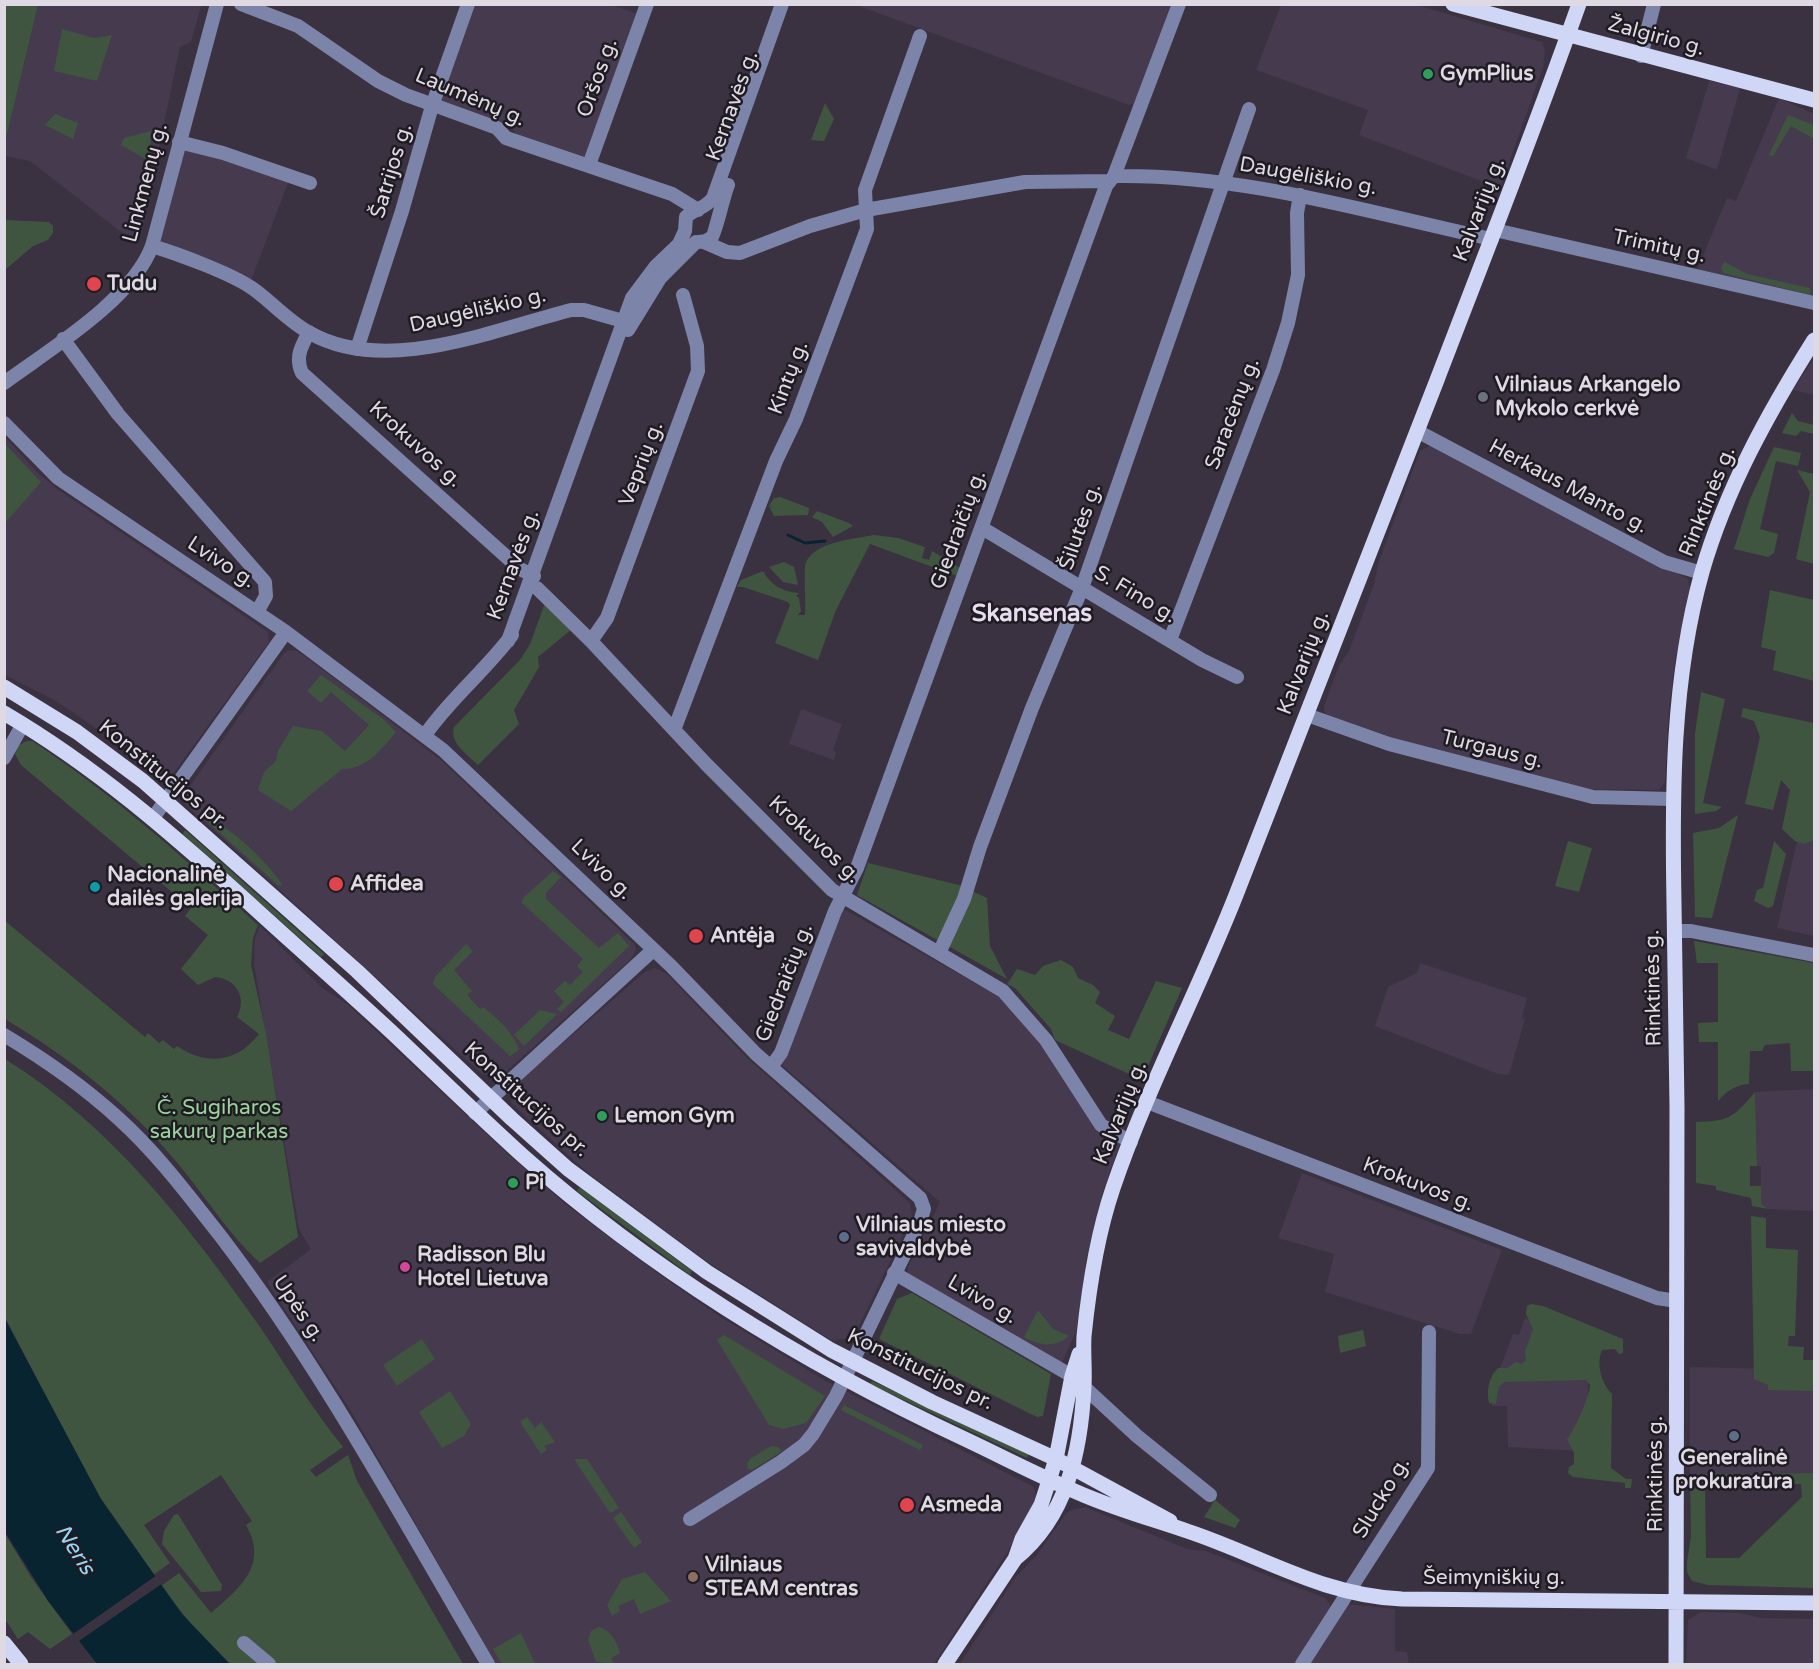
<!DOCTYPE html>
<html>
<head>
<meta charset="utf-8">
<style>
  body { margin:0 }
  #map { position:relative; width:1819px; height:1669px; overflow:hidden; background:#3a3240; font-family:"Varela Round",sans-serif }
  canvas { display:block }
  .frame { position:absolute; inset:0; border:6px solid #ded9e2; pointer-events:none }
</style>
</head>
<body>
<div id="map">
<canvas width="1819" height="1669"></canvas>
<div class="frame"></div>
</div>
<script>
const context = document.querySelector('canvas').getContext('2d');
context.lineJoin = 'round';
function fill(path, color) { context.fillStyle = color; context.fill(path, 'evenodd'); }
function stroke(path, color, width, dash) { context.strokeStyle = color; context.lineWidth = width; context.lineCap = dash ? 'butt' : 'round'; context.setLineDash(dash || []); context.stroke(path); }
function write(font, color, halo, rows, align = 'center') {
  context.font = font + ' "Varela Round",sans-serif'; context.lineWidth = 5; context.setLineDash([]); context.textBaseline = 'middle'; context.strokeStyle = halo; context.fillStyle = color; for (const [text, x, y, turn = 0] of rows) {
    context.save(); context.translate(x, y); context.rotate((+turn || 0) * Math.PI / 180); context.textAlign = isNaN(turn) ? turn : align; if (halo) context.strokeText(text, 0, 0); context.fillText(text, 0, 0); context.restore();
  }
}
fill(new Path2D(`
  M197,4L201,6L191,42L180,47L140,238L134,242L30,161L5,156V143L38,5Z
  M472,5H612L638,14L586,159L517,136L512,128L442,107L439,99Z
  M856,5H1173L1134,104L1129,105Z
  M1281,5H1417L1542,42L1545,51L1543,68L1500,188L1359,135L1368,110L1256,70Z
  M1709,81L1740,88L1717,170L1686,158Z
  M1779,98L1814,114V299L1696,273L1727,198L1736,201Z
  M183,147L289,180L252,278L247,281L162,244L159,236Z
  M1814,358V395L1793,390Z
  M4,436L36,471L57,489L268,632L269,642L170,778H157L131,752L56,701L5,675Z
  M1433,444L1688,579L1690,589L1676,656L1669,708L1665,782L1659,790L1584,789L1369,732L1325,715L1324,706L1339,666L1349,651L1374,584L1378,564L1420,451Z
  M290,650L297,651L342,684L442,761L634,944L636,950L630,960L501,1076L482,1074L185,804L187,790L284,653Z
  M801,709L842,724L833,750L836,752L834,760L789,744Z
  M1814,767V936L1777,928Z
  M845,910L1000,997L1022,1016L1099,1127L1122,1138L1102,1194L1086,1261L1077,1329L1062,1363L908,1274V1267L940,1202L783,1066L782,1062L842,911Z
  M260,926L321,987L347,1004L510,1156L569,1207L660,1275L719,1316L826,1381L1034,1487L1037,1499L1027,1522L934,1664H496L351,1411L267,1282L311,1249L299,1229L254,964L255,938Z
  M1420,963L1527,998L1522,1018L1525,1019L1509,1075L1498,1074L1375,1026L1388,987L1417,973Z
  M655,968L667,974L745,1056L910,1203L912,1216L859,1326L847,1339L831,1340L706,1261L587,1172L511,1103L514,1085L645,972Z
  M1814,1089V1211L1768,1209L1761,1205V1166H1757L1755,1092Z
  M1302,1173L1502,1250L1471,1334H1460L1325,1292L1334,1254L1278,1238Z
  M1525,1318L1588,1347V1411L1581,1451L1508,1447L1507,1406H1492V1375L1500,1368L1513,1334L1519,1335Z
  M1690,1367L1814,1370V1473L1690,1474Z
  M1085,1507L1187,1549L1206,1551L1325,1598L1330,1604L1329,1612L1294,1664H960L1014,1579L1036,1556L1065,1515L1071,1510Z
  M1347,1604L1395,1609V1651L1407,1652L1409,1664H1307Z
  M1701,1612L1740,1613L1761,1618L1814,1619V1664H1686L1688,1620Z`), '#453a4e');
fill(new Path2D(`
  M4,5H38L5,143H4Z
  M62,29L94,38L112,35L97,81L54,71Z
  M825,103L834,119L824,141L811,140Z
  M55,114L78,123L73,139L45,125Z
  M1788,115L1814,125V139L1791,126L1773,156L1769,155Z
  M151,131L149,161L121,145L124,138Z
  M5,220L49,222L53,226V233L48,240L33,246L5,270Z
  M1725,262L1747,274L1810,288L1811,295L1723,273L1721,267Z
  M1792,413L1798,421L1814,425V434L1801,431L1796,436L1782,433Z
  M5,444L41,482L5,523Z
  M1774,447L1801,453L1798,466L1776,461L1760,529L1778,534L1774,553L1768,557L1734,549L1750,499Z
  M1797,470L1814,474V564L1796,559L1810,492Z
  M780,497L809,508L808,515L774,516L769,506L774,498Z
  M817,511L849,523L853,526L833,537L822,522L812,517Z
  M874,535L898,538L925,547L922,558L929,560L932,551L960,568L957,576L870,544L836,610L818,660L775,643L790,605L788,602L743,587H737L741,580L763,571C771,585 782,592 799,593L796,596L799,598L801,611L798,615H805C806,600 804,583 805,568C807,542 855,539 874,535Z
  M784,562L794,567L798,585L783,582L769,567Z
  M1770,590L1814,600V681L1773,670L1776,651L1761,647Z
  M545,603L572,629L538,657L539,667L514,710L519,724L478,765C468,755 449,743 454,727L520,660L530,644Z
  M321,675L383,719L396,732C381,750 367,769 342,769L291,811L258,790L264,772L276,761L278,751L293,726L322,731L345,751L369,725L331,692L321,703L307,691Z
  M1701,692L1725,699L1703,803L1722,807L1716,811L1695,814V734Z
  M1743,708L1814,723V840L1804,844L1795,841L1782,829L1790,790L1781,780L1773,810L1745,804L1760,737L1754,721L1741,717Z
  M27,741H32C114,795 186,860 258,925L253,938L251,965L266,1033L298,1237L260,1263C229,1235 206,1197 179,1165C130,1105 70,1058 5,1019L4,920L145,1037L148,1033L159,1043L163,1040L174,1049L177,1046C206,1066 237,1063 259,1034L237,1017C247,998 237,979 215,977L198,985L181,969L208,935L185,916L191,908L21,765L15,754L19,745Z
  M206,815C235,832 263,857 282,884L279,886L202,817Z
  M1738,815L1712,918L1695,917L1693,833L1719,828Z
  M185,830L324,954L321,957L183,834Z
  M1568,841L1592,848L1579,892L1555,886Z
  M1774,841L1786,854L1773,906L1768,908L1754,901L1757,890L1763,888Z
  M868,863L959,885L987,898L990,946L1007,979L857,895Z
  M553,871L561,877L546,893V899L599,948L618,933L629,946L561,1012L557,1009L564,1002L554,991L565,981L570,985L583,972L577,966L583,959L522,903L523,898Z
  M1694,941L1814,963V1071H1791L1790,1043L1765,1045L1762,1051H1750L1749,1084C1735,1085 1727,1091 1718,1101V1042H1699L1698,1023L1718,1022V963H1697Z
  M466,944L473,951L454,970L472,991L467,995L480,1009L483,1007C497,1018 514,1033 519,1050L510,1056L433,984L435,977Z
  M1061,960L1073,967L1078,978L1093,985L1100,992L1095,1003L1115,1016L1108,1030L1129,1039L1156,981L1182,988L1142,1080L1055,1040L1051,1029L1015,988L1007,984L1017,969L1035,975L1043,966Z
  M540,1010L557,1014L524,1046L514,1035Z
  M5,1059C111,1125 189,1226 260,1327C287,1367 312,1409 343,1447L310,1470L316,1477L348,1455L357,1481L463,1664H230L199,1634L161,1586L179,1573L211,1613C240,1588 269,1565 246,1525L252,1521L221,1475L144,1525L170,1563L153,1575L91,1484L5,1317Z
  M1755,1092L1757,1166H1750V1186H1761V1204L1768,1209L1752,1206L1751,1198L1716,1190V1186L1696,1183V1122C1730,1121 1734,1117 1755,1092Z
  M580,1187L692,1271L690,1275L577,1191Z
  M1751,1216L1766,1218V1248L1798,1250L1795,1336H1789L1788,1346L1804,1347L1803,1360H1814V1391L1768,1390V1385L1754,1379Z
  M912,1293L1051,1374L1043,1416L1037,1417L879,1339L897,1299Z
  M1531,1304L1543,1306L1623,1339V1353L1619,1354L1615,1349L1602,1350C1596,1363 1601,1383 1612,1394L1611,1468L1626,1479H1632L1631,1488H1625V1483L1573,1477L1568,1473L1569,1467L1574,1464V1453L1567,1439C1575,1429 1589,1398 1590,1385L1586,1380L1504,1382L1499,1387L1496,1404L1489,1403C1486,1391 1489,1376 1498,1368H1507L1516,1362L1522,1364L1526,1360L1525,1352L1533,1329L1526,1314L1527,1306Z
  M1038,1310L1053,1329L1069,1336C1054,1348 1040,1346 1024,1337Z
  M1363,1330L1366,1346L1340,1353L1338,1336Z
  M724,1335L825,1396L806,1423L783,1429L769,1425L717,1340Z
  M422,1339L435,1359L397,1386L383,1365Z
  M872,1381L1029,1454L1027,1458L870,1384Z
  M450,1391L471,1424L464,1436L442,1448L419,1412Z
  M844,1405L923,1445L920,1450L841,1410Z
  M527,1417L535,1428L541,1422L555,1442L544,1446L547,1450L541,1454L520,1422Z
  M771,1446L778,1447L782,1451L752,1470L748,1469L747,1464L750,1459Z
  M574,1459H587L619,1508L610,1513Z
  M1814,1473V1588L1708,1585L1692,1581L1687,1572V1562L1691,1537L1690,1474ZM1705,1483L1801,1484L1802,1497L1739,1558H1706Z
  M1215,1500L1240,1520L1235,1528L1204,1517Z
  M621,1512L642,1542L634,1548L613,1518Z
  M178,1514L222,1585L221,1591L201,1592L162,1544L164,1531L174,1515Z
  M4,1532L31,1577L72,1634L50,1649L28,1632L18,1639L5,1619Z
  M645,1572L671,1601L640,1614L634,1599L618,1606L620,1611L612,1616L607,1605L622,1579Z
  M599,1627C612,1632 616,1640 620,1653L611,1658L614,1664L596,1662L588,1640L591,1631Z
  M521,1633L535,1664H502L493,1649Z`), '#405540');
fill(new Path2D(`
  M4,1317L101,1499L182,1614L230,1664H97L48,1601L5,1532Z`), '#082431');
fill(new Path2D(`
  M157,1575L163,1583L76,1643L70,1636Z`), '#3a3240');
stroke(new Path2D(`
  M788,535L805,543L825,541`), '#082431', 3);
stroke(new Path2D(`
  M241,4L298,26L378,81L406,95L497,128L506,138L672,194L698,210
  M1641,56L1654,4
  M179,142L223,153L310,183
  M589,165L647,4
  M1114,176C1244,174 1366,212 1492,239
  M1495,230L1814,303
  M698,242C703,242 708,241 712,237C715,234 724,194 728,185
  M704,242L727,252L740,253L810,226L866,210L1025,182L1109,181
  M152,246C178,254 230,273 252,288C272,302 288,321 310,333C386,376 493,330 571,310H584L623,321
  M628,330L660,278L696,242
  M309,332C301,347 295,357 302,373L520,569L534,576
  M63,339L118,414L265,582L266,596L257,612
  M357,349L402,211L432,106L468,4
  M4,383C50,349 132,300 152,246L217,4
  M4,423L58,478L286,632L443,750L671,966L756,1054L920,1198L924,1209L920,1222L836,1396L813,1434L804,1445L781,1462L690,1519
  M1417,431L1664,562L1702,573
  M982,528L1202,660L1237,677
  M537,588L591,641L706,764L832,890L1003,991L1046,1040L1101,1125L1131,1142
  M1170,640L1273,370L1288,323L1298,275L1297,213L1300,195
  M508,641L632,298L656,266L679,244L685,231L686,217C695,208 705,209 713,198L782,4
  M591,641L607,618L698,371L697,346L683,295
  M1307,715L1389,744L1593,797L1672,799
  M674,730L776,461L796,419L867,229L865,190L920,36
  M425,735C450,699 485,671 512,635
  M4,758L23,724
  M153,818L286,632
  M1675,931H1691L1814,955
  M939,953L964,899L980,847L1032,708L1082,588L1249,109
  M4,1035C44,1059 83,1086 118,1118C157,1153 189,1196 222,1238C324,1372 403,1520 488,1664
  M771,1067L781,1053L835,911L857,868L1106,186L1114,176L1179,4
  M1147,1102L1657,1298L1677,1301
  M475,1113L653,950
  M894,1273L1072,1376
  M1084,1387L1137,1436L1210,1495
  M244,1643L269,1664
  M1302,1664L1428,1468L1429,1332`), '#7d84aa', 14);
stroke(new Path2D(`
  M1453,4L1814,100
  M4,687L77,732L143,781L357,971L512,1119L568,1169L707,1272L831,1350L932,1402L1056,1459L1170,1521
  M4,713C96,767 171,833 250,904C300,950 351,994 400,1040C441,1079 481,1118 523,1156C656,1274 808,1366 969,1441C1009,1460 1049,1481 1091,1498C1123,1511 1155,1520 1187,1531C1260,1555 1323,1596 1402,1599L1814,1603
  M1015,1559C1067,1517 1081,1451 1084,1386C1085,1370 1083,1353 1084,1336C1089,1287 1097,1235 1113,1188C1147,1088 1197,994 1236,895C1304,724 1370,552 1437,380C1485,255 1534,131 1579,4
  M4,1643L21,1664
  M945,1664L1015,1559L1022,1539L1041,1505L1056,1459L1072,1376L1079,1354
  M1676,1664C1677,1479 1677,1293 1677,1107C1676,1039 1675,971 1674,903C1672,792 1672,680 1702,572C1726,489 1768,413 1814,340`), '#d0d6f5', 15);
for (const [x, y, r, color] of [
  [1428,74,6,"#2e9e5b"],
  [94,284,8,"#e0444e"],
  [1483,397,6,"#6b7280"],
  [336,884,8,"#e0444e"],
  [95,887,6,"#0f9aa8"],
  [696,936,8,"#e0444e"],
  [602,1116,6,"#2e9e5b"],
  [513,1183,6,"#2e9e5b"],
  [844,1237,6,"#5c6f8a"],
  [405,1267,6,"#d1479c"],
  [1734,1436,6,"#5c6f8a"],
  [907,1505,8,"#e0444e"],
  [693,1577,6,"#8d6e63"]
]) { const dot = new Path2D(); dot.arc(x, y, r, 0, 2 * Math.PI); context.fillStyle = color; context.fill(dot); stroke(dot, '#1f1b22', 2); }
write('21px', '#ded9e2', '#1f1b22', [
  ["Žalgirio g.",1656,37,15],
  ["Oršos g.",598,78,-70],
  ["Laumėnų g.",470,98,23],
  ["Kernavės g.",733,106,-70],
  ["Šatrijos g.",392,171,-73],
  ["Daugėliškio g.",1308,177,10],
  ["Linkmenų g.",146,183,-75],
  ["Kalvarijų g.",1480,210,-69],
  ["Trimitų g.",1659,247,12],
  ["Daugėliškio g.",478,311,-13],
  ["Kintų g.",789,378,-69],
  ["Saracėnų g.",1233,414,-69],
  ["Krokuvos g.",415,445,42],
  ["Veprių g.",642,464,-69],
  ["Herkaus Manto g.",1568,487,28],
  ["Rinktinės g.",1708,502,-68],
  ["Šilutės g.",1081,527,-71],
  ["Giedraičių g.",959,530,-70],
  ["Lvivo g.",221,563,33],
  ["Kernavės g.",514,565,-70],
  ["S. Fino g.",1135,595,31],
  ["Kalvarijų g.",1304,663,-69],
  ["Turgaus g.",1492,750,14],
  ["Konstitucijos pr.",163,775,39],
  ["Krokuvos g.",814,840,43],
  ["Lvivo g.",601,870,44],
  ["Giedraičių g.",785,983,-69],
  ["Rinktinės g.",1654,988,-91],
  ["Konstitucijos pr.",526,1100,42],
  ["Kalvarijų g.",1121,1113,-68],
  ["Krokuvos g.",1418,1185,21],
  ["Lvivo g.",982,1300,30],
  ["Upės g.",298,1309,56],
  ["Konstitucijos pr.",920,1370,26],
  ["Rinktinės g.",1656,1474,-90],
  ["Slucko g.",1382,1498,-59],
  ["Šeimyniškių g.",1494,1578]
]);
write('bold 21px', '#ded9e2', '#1f1b22', [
  ["GymPlius",1440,74],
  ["Tudu",107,284],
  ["Vilniaus Arkangelo",1495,385],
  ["Mykolo cerkvė",1495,409],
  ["Nacionalinė",107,875],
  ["dailės galerija",107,899],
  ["Affidea",350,884],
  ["Antėja",710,936],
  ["Lemon Gym",614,1116],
  ["Pi",525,1183],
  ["Vilniaus miesto",856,1225],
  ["savivaldybė",856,1249],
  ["Radisson Blu",417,1255],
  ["Hotel Lietuva",417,1279],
  ["Generalinė",1734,1458,"center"],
  ["prokuratūra",1734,1482,"center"],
  ["Asmeda",920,1505],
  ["Vilniaus",705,1565],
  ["STEAM centras",705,1589]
], 'left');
write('21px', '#9ad39b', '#1f1b22', [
  ["Č. Sugiharos",219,1108],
  ["sakurų parkas",219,1132]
]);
write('italic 22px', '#96d5f6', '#1f1b22', [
  ["Neris",74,1550,58]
]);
write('bold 24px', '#e7ddef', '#1f1b22', [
  ["Skansenas",1032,615]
]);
</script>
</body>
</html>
